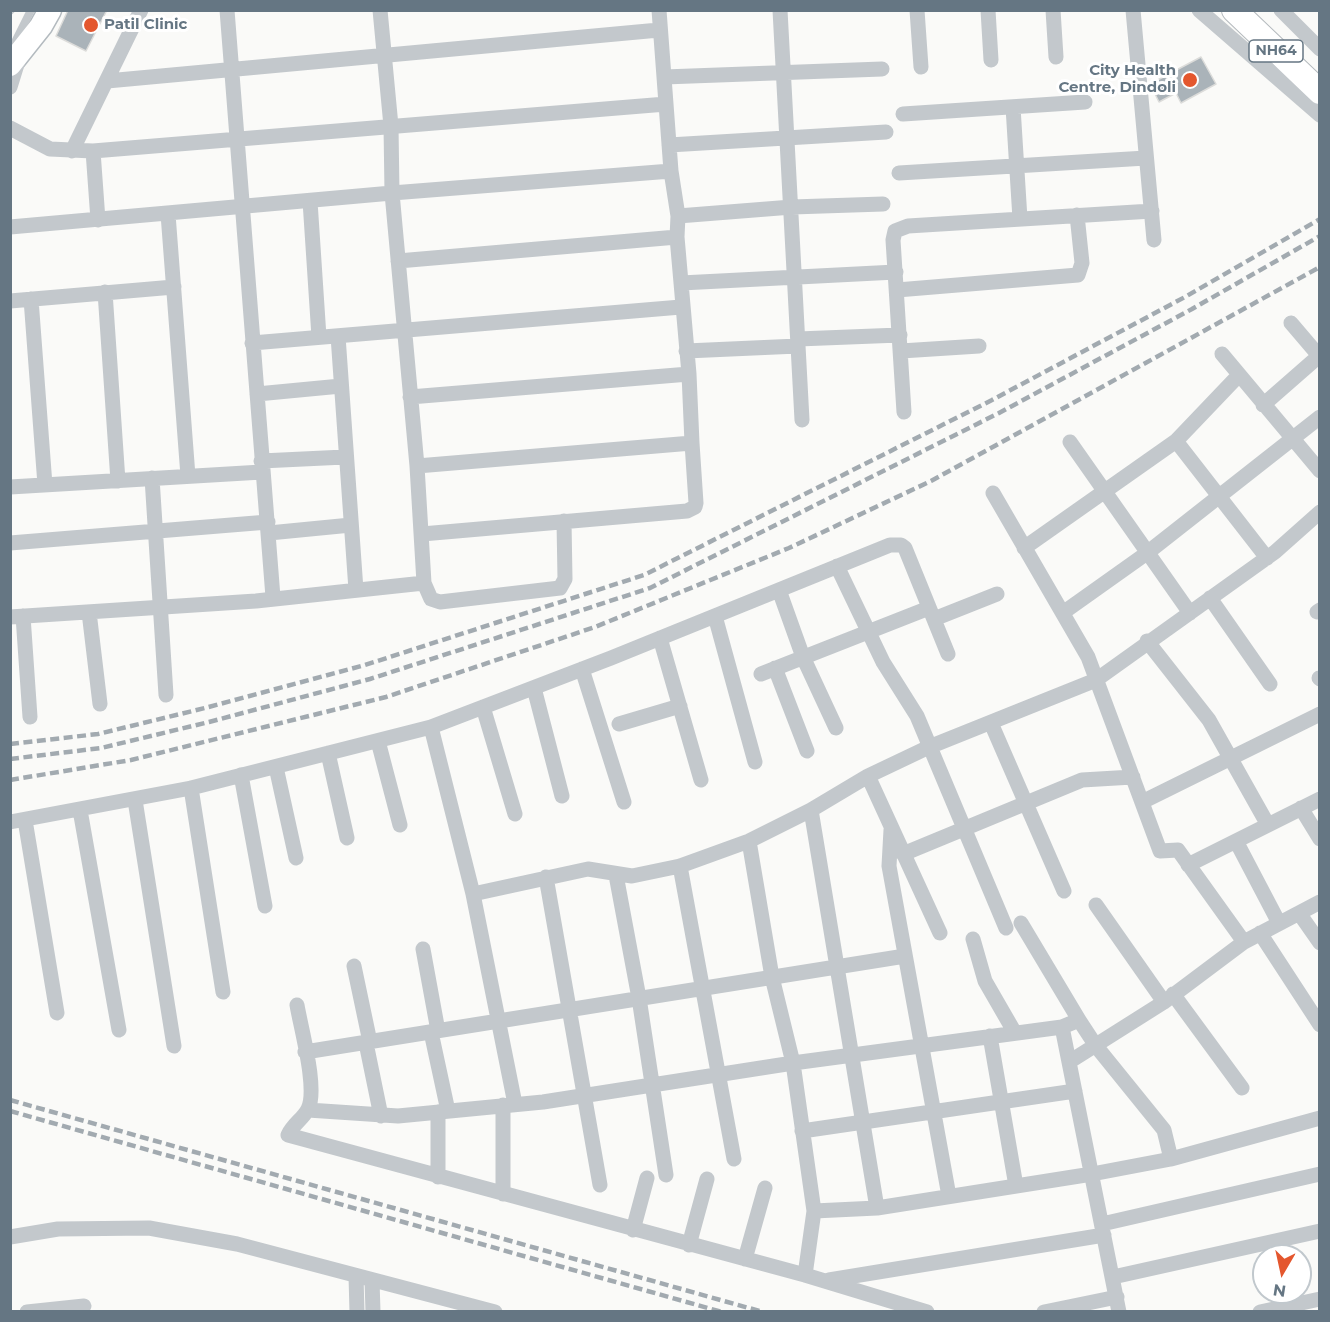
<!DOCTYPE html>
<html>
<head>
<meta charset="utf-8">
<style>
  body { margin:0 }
  #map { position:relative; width:1330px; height:1322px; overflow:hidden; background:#fafaf8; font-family:Montserrat,sans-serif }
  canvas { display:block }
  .frame { position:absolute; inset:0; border:12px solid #657683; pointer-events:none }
  .north { position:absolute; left:1252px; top:1244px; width:60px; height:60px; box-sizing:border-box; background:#fff; border:2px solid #c1c8cd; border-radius:50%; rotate:189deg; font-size:16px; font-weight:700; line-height:24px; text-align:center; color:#657683 }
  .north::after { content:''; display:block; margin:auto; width:21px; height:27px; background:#e4572e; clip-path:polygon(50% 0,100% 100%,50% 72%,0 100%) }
</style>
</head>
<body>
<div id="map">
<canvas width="1330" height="1322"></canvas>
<div class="frame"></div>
<div class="north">N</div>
</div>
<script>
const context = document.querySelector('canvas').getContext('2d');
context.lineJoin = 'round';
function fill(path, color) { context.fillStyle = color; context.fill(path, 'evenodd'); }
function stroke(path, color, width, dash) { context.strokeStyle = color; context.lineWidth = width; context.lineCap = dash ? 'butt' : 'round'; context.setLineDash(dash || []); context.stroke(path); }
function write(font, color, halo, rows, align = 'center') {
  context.font = font + ' Montserrat,sans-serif'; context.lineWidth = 6; context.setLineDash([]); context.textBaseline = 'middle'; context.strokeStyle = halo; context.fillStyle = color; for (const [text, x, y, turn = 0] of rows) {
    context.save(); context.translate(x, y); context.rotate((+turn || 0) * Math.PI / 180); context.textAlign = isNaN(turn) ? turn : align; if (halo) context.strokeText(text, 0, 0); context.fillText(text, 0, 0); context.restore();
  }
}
const building = new Path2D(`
  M68,10H107L86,51L56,36Z
  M1201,57L1216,84L1181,103L1176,93L1159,102L1150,84Z`);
fill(building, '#aab3b9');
stroke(building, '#dcdcda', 1.5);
const secondary = new Path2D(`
  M10,65L41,26L50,10`);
const primary = new Path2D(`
  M1234,10L1320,92`);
stroke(secondary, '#b3babf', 25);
stroke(primary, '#b5babe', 26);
stroke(new Path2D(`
  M10,11L11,10
  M13,46L31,10`), '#c3c8cc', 8);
stroke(new Path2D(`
  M227,10L273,597
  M380,10L391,126L392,193L417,466
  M780,10L802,420
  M917,10L921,67
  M988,10L991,60
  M1053,10L1056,57
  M1133,10L1154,240
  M1199,10L1320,115
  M1281,10L1320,49
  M664,77L882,69
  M107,81L659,30
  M10,87L19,58
  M1013,107L1020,219
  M903,114L1085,102
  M10,128L50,149L93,151L666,104
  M669,145L886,132
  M72,151L141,10
  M93,151L98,220
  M899,173L1146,158
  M310,201L319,337
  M168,214L188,476
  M678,216L792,207L883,204
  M10,227L392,193L671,171
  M398,261L677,237
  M681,283L896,272
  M897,290L1078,275L1082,263L1077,215
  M105,292L118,481
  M31,299L45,485
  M10,301L174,287
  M1291,323L1320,357
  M338,336L356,590
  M798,339L900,335
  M252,343L681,307
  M686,351L798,346
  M901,351L979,346
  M1222,354L1320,471
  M257,394L341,386
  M410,397L689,374
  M1263,405L1319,356
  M904,412L893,240L895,231L908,226L1152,211
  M1176,441L1267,558
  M1070,442L1190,613
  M261,461L345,457
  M152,478L166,695
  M10,487L262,472
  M993,493L1088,657L1160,851L1178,850L1244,942
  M269,533L351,525
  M422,534L687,511L695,507L696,503L692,443
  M10,543L268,522
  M1024,548L1176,441L1239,375
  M837,566L883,662L917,716L1006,928
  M424,583L431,599L440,602L560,588L565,579L564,521
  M779,590L803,657L836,728
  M1210,598L1270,684
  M89,612L100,704
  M1064,612L1147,553L1320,417
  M1317,612L1320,610
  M23,616L30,717
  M715,616L755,762
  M10,617L256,601L424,583L417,466L692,443L689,374L677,237L678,216L671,171L659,10
  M934,619L997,594
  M660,638L701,780
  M1147,641L1209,720L1268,825
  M775,668L807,751
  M582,669L624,802
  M761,674L929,608
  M1319,678L1320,679
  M534,688L562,796
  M483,707L515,814
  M991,723L1064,891
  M619,724L680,706
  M431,727L473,894L515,1104
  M378,741L400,825
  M328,753L347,838
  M276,767L296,858
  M241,775L265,906
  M868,776L940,933
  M191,788L223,992
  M135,800L174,1046
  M1142,802L1320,714
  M1301,808L1320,839
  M80,810L119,1030
  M811,810L877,1208
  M25,820L57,1013
  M10,822L191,788L431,727L611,658L890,545H901L905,548L948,654
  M891,830L889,866L949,1196
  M749,841L772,977L793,1063L814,1211L805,1275
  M1236,841L1279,923
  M903,854L1082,780L1133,777
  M1188,865L1320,799
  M680,866L734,1159
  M616,875L639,998L666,1175
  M546,877L600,1185
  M473,894L588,869L632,876L680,866L749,841L811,810L868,776L929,747L1096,680L1275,552L1320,512
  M1096,905L1164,1002
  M1299,913L1320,943
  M1021,923L1079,1020
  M1260,933L1320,1025
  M973,939L985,981L1015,1033
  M423,949L438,1031
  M354,966L370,1042
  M1173,994L1242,1088
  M297,1005C301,1029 318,1089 308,1109C303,1119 293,1124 288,1135L805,1275L927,1312
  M1062,1027L1119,1312
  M431,1032L448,1111
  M990,1036L1016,1186
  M366,1043L381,1116
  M305,1052L905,956
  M1069,1062L1164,1002L1244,942L1320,902
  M503,1105V1194
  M308,1110L398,1116L543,1102L793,1063L1062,1027L1079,1020L1096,1046L1164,1130L1171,1159
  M438,1112V1177
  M802,1131L1075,1091
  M814,1211L877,1208L1092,1174L1171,1159L1320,1118
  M1102,1224L1320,1174
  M633,1230L647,1178
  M10,1237L58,1229L149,1228L237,1244L495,1312
  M689,1245L707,1179
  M745,1259L765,1188
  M356,1276L357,1312
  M1113,1277L1320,1231
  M372,1280L373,1312
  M829,1280L1104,1235
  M27,1312L84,1306
  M1044,1312L1117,1297
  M1260,1312L1320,1299`), '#c3c8cc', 15);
stroke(secondary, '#fff', 22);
stroke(primary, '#fff', 24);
stroke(new Path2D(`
  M10,744L98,734L205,708L365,665L644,575L992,400L1185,297L1320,219
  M10,759L101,748L209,722L370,679L650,588L999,413L1192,309L1320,236
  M10,780L131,760L386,697L595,627L789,548L931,481L1320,267
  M10,1100L763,1312
  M10,1111L722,1312`), '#a2aab0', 4.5, [9, 4.5]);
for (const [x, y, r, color] of [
  [91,25,8,"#e4572e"],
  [1190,80,8,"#e4572e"]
]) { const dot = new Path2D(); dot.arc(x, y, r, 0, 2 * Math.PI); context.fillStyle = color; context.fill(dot); stroke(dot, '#fff', 2); }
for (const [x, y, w] of [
  [1276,51,54]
]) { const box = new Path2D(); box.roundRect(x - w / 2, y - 11, w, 22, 4.5); context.fillStyle = '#fff'; context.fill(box); stroke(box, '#657683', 1.5); }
write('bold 14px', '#657683', null, [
  ["NH64",1276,51]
]);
write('bold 15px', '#657683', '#fff', [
  ["Patil Clinic",104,25],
  ["City Health",1176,71,"right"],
  ["Centre, Dindoli",1176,88,"right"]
], 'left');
</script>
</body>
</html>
